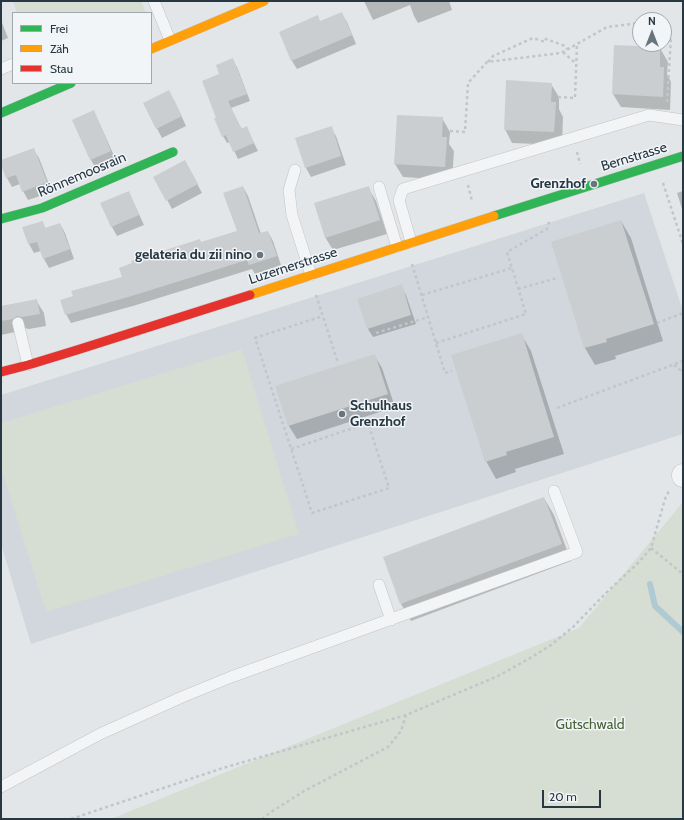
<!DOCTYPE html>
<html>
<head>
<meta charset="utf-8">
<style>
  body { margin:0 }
  #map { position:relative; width:684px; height:820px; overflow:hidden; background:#e3e6e8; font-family:Cabin,sans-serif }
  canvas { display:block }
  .frame { position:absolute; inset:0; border:2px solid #283843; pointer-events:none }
  .legend { position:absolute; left:12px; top:12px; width:140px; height:72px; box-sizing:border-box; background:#f1f5f8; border:1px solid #a1a9b0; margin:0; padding:5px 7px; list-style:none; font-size:12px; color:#283843 }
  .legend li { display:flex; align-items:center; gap:8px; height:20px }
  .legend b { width:20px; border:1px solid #a1a9b0 }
  .north { position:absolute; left:632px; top:12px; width:40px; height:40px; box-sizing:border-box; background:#f1f5f8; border:1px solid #a1a9b0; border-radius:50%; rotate:0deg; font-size:11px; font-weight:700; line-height:16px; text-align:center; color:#283843 }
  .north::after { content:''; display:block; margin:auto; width:14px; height:18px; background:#69757d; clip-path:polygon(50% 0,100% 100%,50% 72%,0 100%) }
  .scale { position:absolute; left:542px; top:790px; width:59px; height:18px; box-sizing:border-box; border:2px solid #283843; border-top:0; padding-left:5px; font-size:12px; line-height:14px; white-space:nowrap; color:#283843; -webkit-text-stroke:3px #f1f5f8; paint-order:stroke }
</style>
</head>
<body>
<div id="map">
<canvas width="684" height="820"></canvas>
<div class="frame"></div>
<ul class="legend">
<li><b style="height:5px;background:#30b455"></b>Frei</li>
<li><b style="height:5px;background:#ff9f0a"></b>Zäh</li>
<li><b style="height:5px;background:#e5322d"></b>Stau</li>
</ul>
<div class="north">N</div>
<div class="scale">20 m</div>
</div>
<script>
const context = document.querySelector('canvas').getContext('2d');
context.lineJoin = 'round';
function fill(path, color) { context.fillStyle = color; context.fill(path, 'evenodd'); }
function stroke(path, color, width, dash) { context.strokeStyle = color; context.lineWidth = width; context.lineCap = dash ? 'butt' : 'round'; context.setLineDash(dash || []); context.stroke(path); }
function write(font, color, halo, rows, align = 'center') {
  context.font = font + ' Cabin,sans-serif'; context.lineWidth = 3; context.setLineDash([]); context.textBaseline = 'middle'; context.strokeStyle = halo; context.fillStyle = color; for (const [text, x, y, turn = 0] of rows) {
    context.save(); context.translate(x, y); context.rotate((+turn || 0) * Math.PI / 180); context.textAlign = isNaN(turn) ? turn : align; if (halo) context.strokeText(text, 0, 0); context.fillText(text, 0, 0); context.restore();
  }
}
fill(new Path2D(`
  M644,193L683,311V434L31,644L1,544V395Z`), '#d1d7dc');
fill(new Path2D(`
  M13,1H141L146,13H17Z
  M242,349L299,534L46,612L1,468V423Z
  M683,502V819H111L579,628Z`), '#d6ddd3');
fill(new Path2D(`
  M364,1H449L452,10L418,23L414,16L410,5L373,20Z
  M341,13L347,22L356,44L297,69L292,61L280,32L320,22Z
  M1,20L8,38L1,41Z
  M660,48L668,62L667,74L671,82L670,110L621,107L613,94Z
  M232,60L237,67L250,101L231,108L242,130L250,135L258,151L238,159L230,142L227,143L223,136L217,118L221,75Z
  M551,84L559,97V109L563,117L562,145L512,143L505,129Z
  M174,100L186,126L162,138L144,104Z
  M93,111L98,120L116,160L96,169L91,160L73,120Z
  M442,118L450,132L449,144L454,151L452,180L403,177L395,164Z
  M331,128L336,136L346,165L311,177L306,168L296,139Z
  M33,149L39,158L52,192L28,200L23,191L20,184L12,187L7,178L1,161Z
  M190,170L202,193L172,209L155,177Z
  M243,187L248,196L261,234L268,232L273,241L281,265L255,274L252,269L133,306L71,323L66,314L123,278L201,243L238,231Z
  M368,187L376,201L387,234L333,250L325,237Z
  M683,191V212L677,193Z
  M128,192L133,201L144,225L117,236L112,227L102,203Z
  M621,221L631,238L663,341L615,356L616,359L595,365L585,348L552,242Z
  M42,222L46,229L60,224L65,233L74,259L49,268L44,259L41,251L34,253L29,244L23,228Z
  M401,286L406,295L416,324L373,337L368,329Z
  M36,300L44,313L46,326L29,329L24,328L20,331L1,335V307Z
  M521,334L531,351L564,454L515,469L516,472L496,479L486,461Z
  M374,355L382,368L395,407L297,439L289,426L276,387Z
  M544,498L554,515L571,561L411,621L401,604Z`), '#0003');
stroke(new Path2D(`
  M650,584L655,606L683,632`), '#b0cad4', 6);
fill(new Path2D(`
  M342,12L352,35L291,61L279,32L318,15L320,21Z
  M614,45L660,47V67H664L663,97L612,94Z
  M233,58L247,94L228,101L241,129L247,126L254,143L233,152L226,135L222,137L214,118H216L202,81L219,74L216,65Z
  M506,80L552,83L551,102H556L554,132L504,130Z
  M169,90L182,116L156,129L143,103Z
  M94,110L111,151L90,160L72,120Z
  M397,115L443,117L442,137H447L445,167L394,164Z
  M332,126L341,156L305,168L295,138Z
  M34,148L47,182L22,192L16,175L6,178L1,165V160Z
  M185,160L198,184L166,201L153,177Z
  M243,186L259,233L268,231L277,256L249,265L247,260L128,297L65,315L60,300L73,296L71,291L122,277L119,268L132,263L131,261L200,239L201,242L237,231L223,193Z
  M369,186L380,220L325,238L314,203Z
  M129,191L139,215L111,227L100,203Z
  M621,220L654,324L606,339L607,342L584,348L551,242Z
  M43,221L45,228L60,223L70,249L43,259L37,242L28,244L22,227Z
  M402,284L411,315L367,329L357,299Z
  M37,299L40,314L22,317L17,316L13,319L1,321V306Z
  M522,333L554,437L506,452L507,455L485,462L451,355Z
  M375,354L388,394L288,426L275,386Z
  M544,497L562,544L400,604L383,557Z`), '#cbced1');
const lane = new Path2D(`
  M154,1L170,40
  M1,69L13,64
  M295,170L289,190L292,215L311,275
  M379,187L397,247
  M411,242L399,200L403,189L649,115L683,120
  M18,323L28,365
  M379,585L391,620
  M1,787L100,734L182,697L231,677L577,552L554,491`);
const street = new Path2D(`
  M683,476V475`);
const fast = new Path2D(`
  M1,113L71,83
  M494,216L683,156
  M1,219L42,208L173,152`);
const slow = new Path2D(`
  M151,49L264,1
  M250,295L494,216`);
const jam = new Path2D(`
  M1,372L28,365L77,350L250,295`);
stroke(lane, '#c1c4c6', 12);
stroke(street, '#c1c4c6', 23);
stroke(fast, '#c1c4c6', 10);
stroke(slow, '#c1c4c6', 10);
stroke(jam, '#c1c4c6', 10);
stroke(new Path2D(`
  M664,30L671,37L667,103
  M563,52L573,61H577
  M488,62L493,56L533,38L545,42L546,39L565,46L567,49
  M558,97L575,98L577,44
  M450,131L465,132L468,83L487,62L561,53L607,27L640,23
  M577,152L580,164
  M663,183L683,244
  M468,185L472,201
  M412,264L445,373L452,371
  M518,289L557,278
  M316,295L338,363
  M422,295L512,268
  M657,323L683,313
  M376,333L428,317
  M436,343L526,314L507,252L547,229L549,222V219
  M674,365L683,372
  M557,408L683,361
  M291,449L368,423L389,488L312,513L255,338L323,316
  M651,548L683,574
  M71,819L223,768L406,715L498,676L532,657L551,645L573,627L607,592L639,562L651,548L665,499L669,491
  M262,819L271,812L306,790L388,747L401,731L406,715`), '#c1c6c8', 2.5, [3, 3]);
stroke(lane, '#f2f4f5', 11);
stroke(street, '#f2f4f5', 22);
stroke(fast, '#30b455', 9);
stroke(slow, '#ff9f0a', 9);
stroke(jam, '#e5322d', 9);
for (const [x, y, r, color] of [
  [594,184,4,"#69757d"],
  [260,255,4,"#69757d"],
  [342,414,4,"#69757d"]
]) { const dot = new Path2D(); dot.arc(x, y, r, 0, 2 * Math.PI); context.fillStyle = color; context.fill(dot); stroke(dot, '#f1f5f8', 1.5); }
write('14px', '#283843', '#f1f5f8', [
  ["Bernstrasse",634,157,-17],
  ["Rönnemoosrain",82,175,-23],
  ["Luzernerstrasse",293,266,-18]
]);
write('bold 14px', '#283843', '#f1f5f8', [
  ["Grenzhof",586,184],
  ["gelateria du zii nino",252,255],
  ["Schulhaus",350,406,"left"],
  ["Grenzhof",350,422,"left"]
], 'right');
write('14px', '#476035', '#f1f5f8', [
  ["Gütschwald",590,725]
]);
</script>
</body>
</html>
